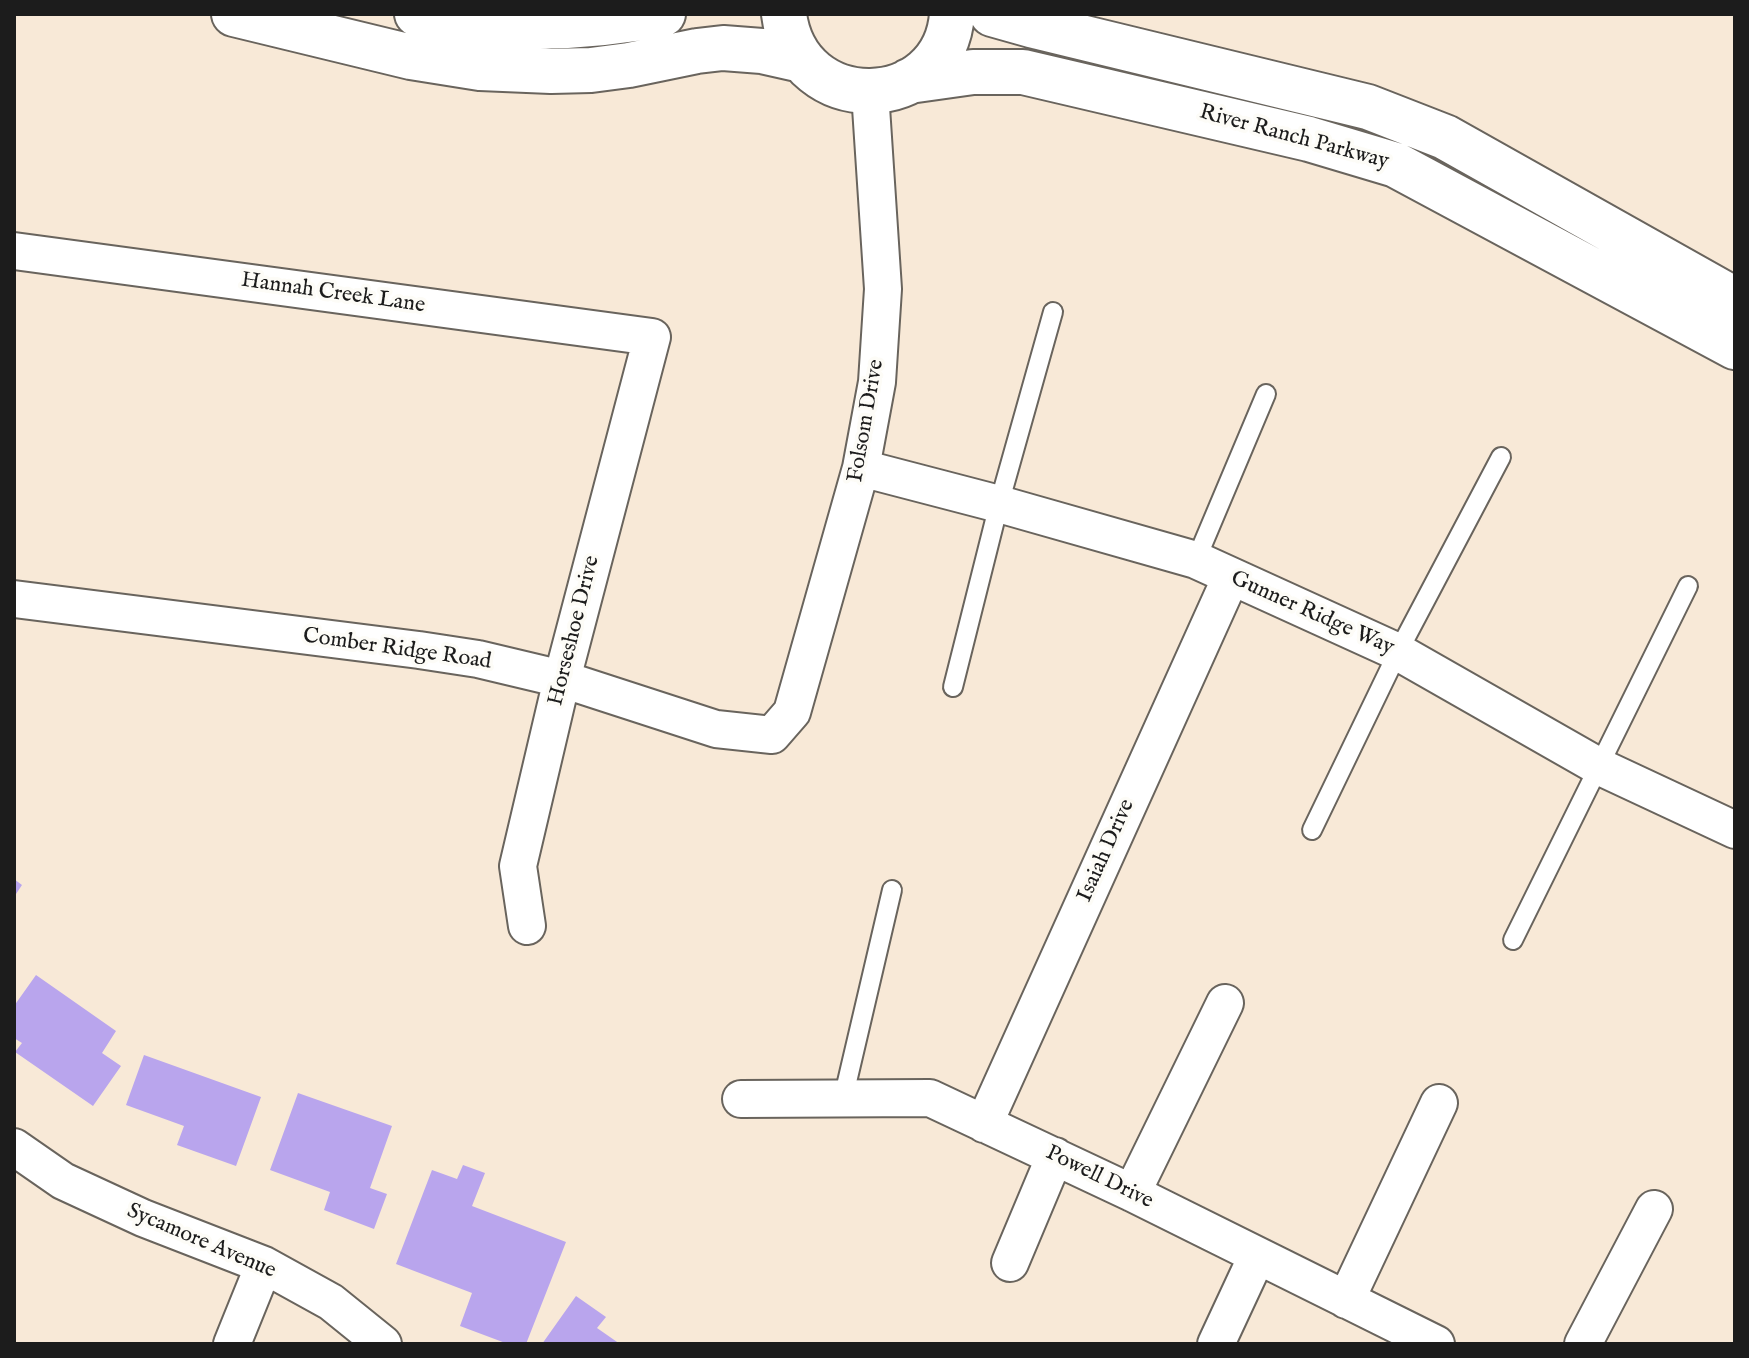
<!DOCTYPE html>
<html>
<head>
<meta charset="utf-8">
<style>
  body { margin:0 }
  #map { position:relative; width:1749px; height:1358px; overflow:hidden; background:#f8e9d7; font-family:"IM FELL English",serif }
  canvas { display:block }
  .frame { position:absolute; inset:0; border:16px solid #1c1c1c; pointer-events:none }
</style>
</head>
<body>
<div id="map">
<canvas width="1749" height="1358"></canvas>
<div class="frame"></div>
</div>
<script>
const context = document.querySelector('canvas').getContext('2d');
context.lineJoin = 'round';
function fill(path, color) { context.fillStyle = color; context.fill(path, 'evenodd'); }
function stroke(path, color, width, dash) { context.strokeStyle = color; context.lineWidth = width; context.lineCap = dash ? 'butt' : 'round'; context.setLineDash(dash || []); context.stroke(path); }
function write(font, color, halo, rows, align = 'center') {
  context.font = font + ' "IM FELL English",serif'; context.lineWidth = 7; context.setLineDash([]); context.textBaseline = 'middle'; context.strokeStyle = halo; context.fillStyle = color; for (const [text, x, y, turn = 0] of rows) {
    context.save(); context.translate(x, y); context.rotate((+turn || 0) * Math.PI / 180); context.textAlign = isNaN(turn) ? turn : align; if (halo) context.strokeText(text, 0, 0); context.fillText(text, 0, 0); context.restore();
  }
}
fill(new Path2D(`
  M14,879L22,885L14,897Z
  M36,975L116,1031L102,1053L121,1066L93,1106L15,1052L22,1043L14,1038V1006Z
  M144,1055L261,1097L236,1166L177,1145L184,1126L126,1105Z
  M298,1093L392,1126L370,1188L387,1194L374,1229L324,1210L330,1192L270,1170Z
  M463,1165L485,1173L472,1206L566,1242L526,1344H508L460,1326L472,1293L396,1264L432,1170L457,1179Z
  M576,1296L606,1317L597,1328L620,1344H542Z`), '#b9a5ed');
const service = new Path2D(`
  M1196,560L1266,394
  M953,687L999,504L1053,312
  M1312,830L1398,652L1501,457
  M1513,940L1688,586
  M843,1099L892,890`);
const minor = new Path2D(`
  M14,251L652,337L562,679L518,866L527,926
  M861,468L999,504L1196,560L1398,652L1598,766L1735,830
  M14,599L419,650L478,659L562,679L716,729L772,735L792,712L861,468L877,382L883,289L870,92
  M741,1099L930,1098L1132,1193L1436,1344
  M984,1124L1231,577
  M14,1147L63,1181L143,1218L264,1265L331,1302L383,1344
  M1132,1193L1225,1003
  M1010,1263L1055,1156
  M1346,1300L1439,1103
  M232,1344L264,1265
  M1216,1344L1257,1256
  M1583,1344L1654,1209`);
const tertiary = new Path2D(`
  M234,14L411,57L480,68L551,71L591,70L629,65L697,51L723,48L762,51L802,60
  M417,14C497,32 583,30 663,14
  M784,14C797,119 945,114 952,14
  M992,14L1031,25L1368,107L1445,137L1735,300
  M909,81L973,72H1023L1309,139L1396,165L1735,347`);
stroke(service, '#69645d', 22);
stroke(minor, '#69645d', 40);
stroke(tertiary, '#69645d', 48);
stroke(service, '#fff', 18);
stroke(minor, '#fff', 36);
stroke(tertiary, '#fff', 44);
write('22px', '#1c1c1c', '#fdfcf7', [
  ["River Ranch Parkway",1294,138,15],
  ["Hannah Creek Lane",333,294,8],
  ["Folsom Drive",867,421,-80],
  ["Gunner Ridge Way",1312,614,24],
  ["Horseshoe Drive",575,631,-76],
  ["Comber Ridge Road",397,650,8],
  ["Isaiah Drive",1107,851,-66],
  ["Powell Drive",1099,1178,26],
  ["Sycamore Avenue",201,1242,23]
]);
</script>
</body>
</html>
